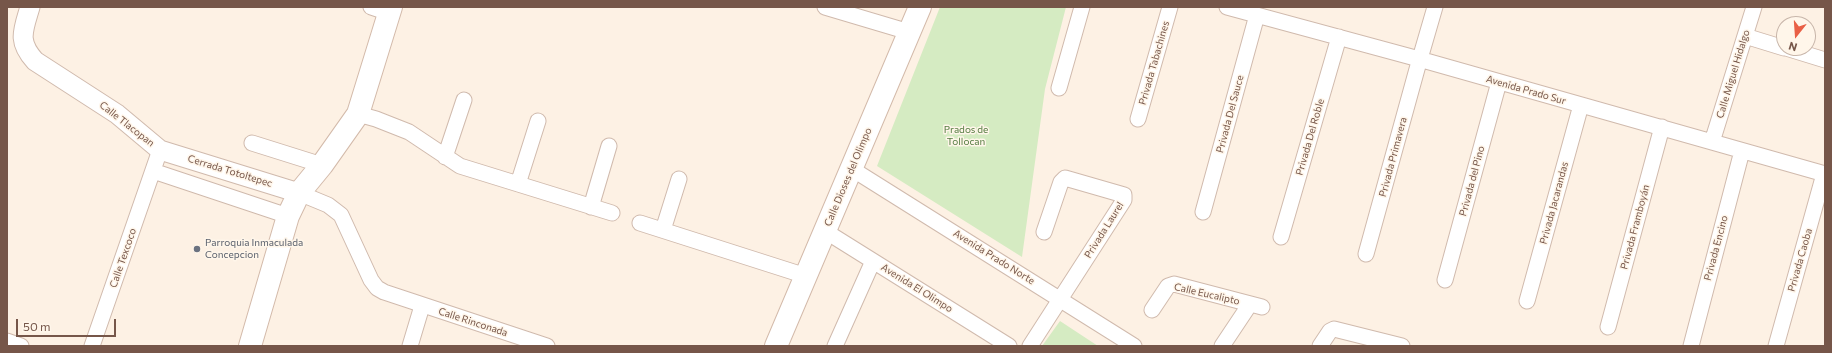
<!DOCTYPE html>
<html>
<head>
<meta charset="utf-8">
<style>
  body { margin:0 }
  #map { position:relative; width:1832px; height:353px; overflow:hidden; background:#fdf1e4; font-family:Commissioner,sans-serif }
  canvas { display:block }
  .frame { position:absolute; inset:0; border:8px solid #765649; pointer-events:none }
  .north { position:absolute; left:1776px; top:16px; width:40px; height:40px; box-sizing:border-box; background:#fff6ea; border:1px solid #c8b6aa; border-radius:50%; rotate:197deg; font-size:11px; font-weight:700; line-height:16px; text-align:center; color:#765649 }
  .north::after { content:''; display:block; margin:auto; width:14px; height:18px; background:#e96046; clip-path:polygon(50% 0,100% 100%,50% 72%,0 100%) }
  .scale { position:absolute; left:16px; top:319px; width:100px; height:18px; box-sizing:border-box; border:2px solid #765649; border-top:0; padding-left:5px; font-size:12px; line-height:14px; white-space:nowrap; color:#765649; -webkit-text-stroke:3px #fff6ea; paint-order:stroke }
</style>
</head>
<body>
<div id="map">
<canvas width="1832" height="353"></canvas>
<div class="frame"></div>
<div class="north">N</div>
<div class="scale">50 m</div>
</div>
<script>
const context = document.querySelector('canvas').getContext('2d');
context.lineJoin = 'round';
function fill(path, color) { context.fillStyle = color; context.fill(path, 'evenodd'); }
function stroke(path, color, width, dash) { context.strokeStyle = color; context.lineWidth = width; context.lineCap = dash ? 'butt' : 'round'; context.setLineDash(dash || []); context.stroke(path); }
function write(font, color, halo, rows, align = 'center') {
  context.font = font + ' Commissioner,sans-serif'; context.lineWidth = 3; context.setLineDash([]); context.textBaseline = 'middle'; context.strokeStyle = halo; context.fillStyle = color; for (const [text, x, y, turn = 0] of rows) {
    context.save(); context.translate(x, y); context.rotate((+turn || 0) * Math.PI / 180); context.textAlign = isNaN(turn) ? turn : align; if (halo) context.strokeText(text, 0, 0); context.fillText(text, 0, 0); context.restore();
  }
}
fill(new Path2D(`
  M940,7H1066L1045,89L1022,257L877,166Z
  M1060,321L1098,346H1042Z`), '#d5ebc2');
const minor = new Path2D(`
  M371,7L389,13
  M825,7L909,32
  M1227,7L1419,59L1825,174
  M1745,36L1784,48
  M1786,48L1825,60
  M1059,88L1082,7
  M358,114L376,119L409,132L460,166L612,213
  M1138,119L1170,7
  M1712,142L1754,7
  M252,143L322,165
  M445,157L464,100
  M852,169L1134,346
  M153,171L288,216
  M518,184L538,121
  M299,193L328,205L341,215L371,280L377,288L384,292L547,346
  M591,207L609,146
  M1203,212L1257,15
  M640,223L806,276
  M663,230L679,179
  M825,231L1009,346
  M1281,237L1339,37
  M1366,254L1417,69L1435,7
  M1445,280L1499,82
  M1527,301L1581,105
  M1152,310L1168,286L1174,284L1262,307
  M1608,327L1662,127
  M7,341L21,346
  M92,346L160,150
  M410,346L422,306
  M835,346L873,261
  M1030,346L1124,200V195L1065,178L1061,182L1044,232
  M1222,346L1250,304
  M1320,346L1330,331L1334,329L1402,346
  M1691,346L1742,151
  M1776,346L1824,174`);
const tertiary = new Path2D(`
  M30,7C23,31 17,41 35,61L117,114L160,150L299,193`);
const secondary = new Path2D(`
  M250,346L288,216L299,193L322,165L358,114L391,7
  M776,346L920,7`);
stroke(minor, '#d0baad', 17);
stroke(tertiary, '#d0baad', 21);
stroke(secondary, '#d3baaa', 24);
stroke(minor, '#fff', 15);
stroke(tertiary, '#fff', 19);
stroke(secondary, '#fff', 22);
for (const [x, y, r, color] of [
  [197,249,4,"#6b7280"]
]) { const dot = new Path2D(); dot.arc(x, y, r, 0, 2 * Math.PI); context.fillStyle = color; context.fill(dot); stroke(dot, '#fff6ea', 1.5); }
write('10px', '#765649', '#fff6ea', [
  ["Privada Tabachines",1154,63,-74],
  ["Calle Miguel Hidalgo",1733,74,-73],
  ["Avenida Prado Sur",1526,90,16],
  ["Privada Del Sauce",1230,114,-75],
  ["Calle Tlacopan",127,124,38],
  ["Privada Del Roble",1310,137,-74],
  ["Privada Primavera",1393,157,-75],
  ["Cerrada Totoltepec",230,171,17],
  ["Calle Dioses del Olimpo",848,177,-67],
  ["Privada del Pino",1472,181,-75],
  ["Privada Jacarandas",1554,203,-75],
  ["Privada Framboyán",1635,227,-75],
  ["Privada Laurel",1104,230,-58],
  ["Privada Encino",1716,248,-75],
  ["Avenida Prado Norte",994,257,32],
  ["Calle Texcoco",123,258,-71],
  ["Privada Caoba",1800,260,-74],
  ["Avenida El Olimpo",917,288,32],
  ["Calle Eucalipto",1207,294,13],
  ["Calle Rinconada",473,322,18]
]);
write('10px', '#557c41', '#fff6ea', [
  ["Prados de",966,130],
  ["Tollocan",966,142]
]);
write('10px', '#5b616d', '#fff6ea', [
  ["Parroquia Inmaculada",205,243],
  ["Concepcion",205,255]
], 'left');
</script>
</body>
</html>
